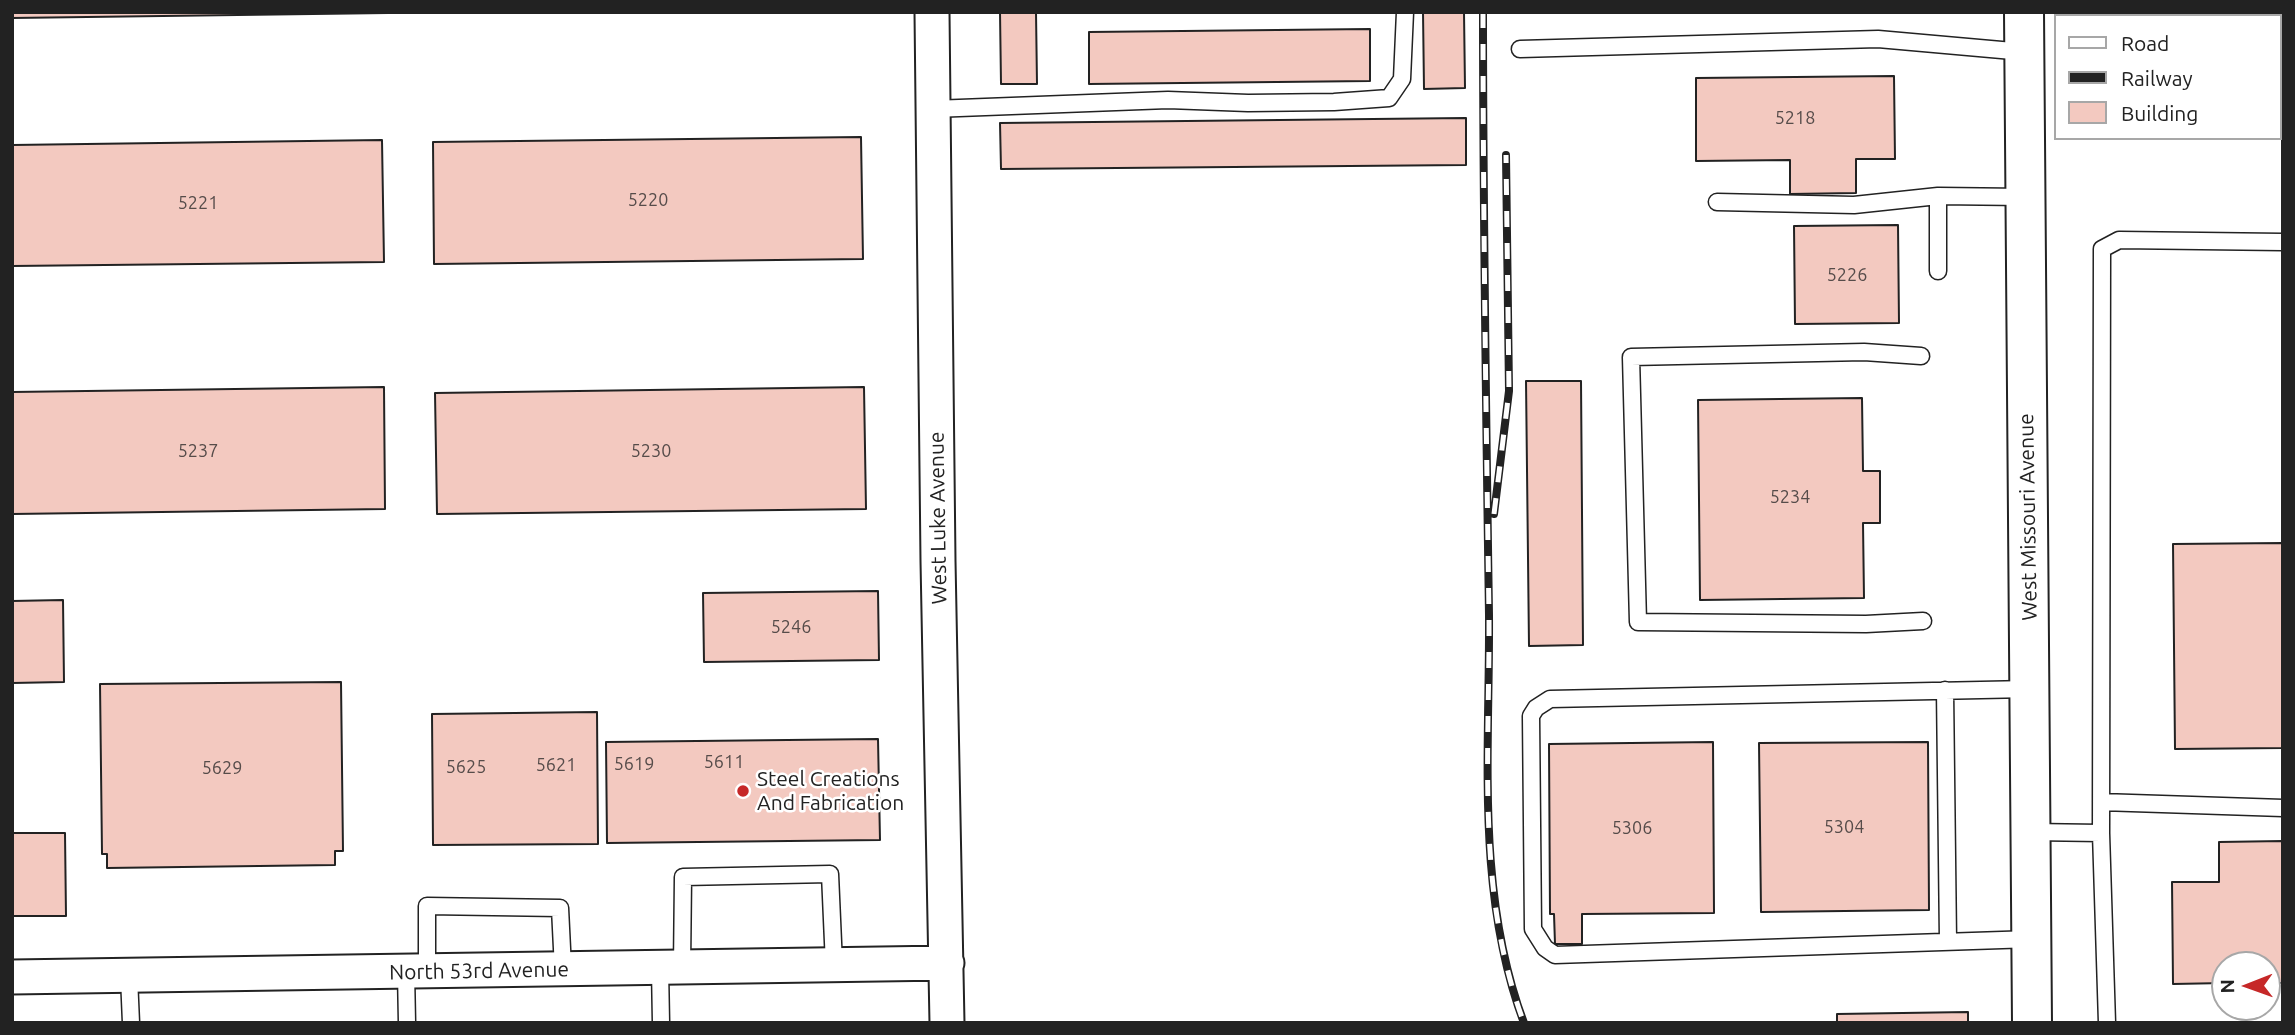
<!DOCTYPE html>
<html>
<head>
<meta charset="utf-8">
<style>
  body { margin:0 }
  #map { position:relative; width:2295px; height:1035px; overflow:hidden; background:#fff; font-family:Ubuntu,sans-serif }
  canvas { display:block }
  .frame { position:absolute; inset:0; border:14px solid #222; pointer-events:none }
  .legend { position:absolute; left:2054px; top:14px; width:228px; height:126px; box-sizing:border-box; background:#fff; border:2px solid #a7a7a7; margin:0; padding:9px 12px; list-style:none; font-size:21px; color:#222 }
  .legend li { display:flex; align-items:center; gap:14px; height:35px }
  .legend b { width:35px; border:2px solid #a7a7a7 }
  .north { position:absolute; left:2211px; top:951px; width:70px; height:70px; box-sizing:border-box; background:#fff; border:2px solid #a7a7a7; border-radius:50%; rotate:269deg; font-size:19px; font-weight:700; line-height:28px; text-align:center; color:#222 }
  .north::after { content:''; display:block; margin:auto; width:24px; height:32px; background:#c62828; clip-path:polygon(50% 0,100% 100%,50% 72%,0 100%) }
</style>
</head>
<body>
<div id="map">
<canvas width="2295" height="1035"></canvas>
<div class="frame"></div>
<ul class="legend">
<li><b style="height:9px;background:#fff"></b>Road</li>
<li><b style="height:9px;background:#222"></b>Railway</li>
<li><b style="height:19px;background:#f3c9c0"></b>Building</li>
</ul>
<div class="north">N</div>
</div>
<script>
const context = document.querySelector('canvas').getContext('2d');
context.lineJoin = 'round';
function fill(path, color) { context.fillStyle = color; context.fill(path, 'evenodd'); }
function stroke(path, color, width, dash) { context.strokeStyle = color; context.lineWidth = width; context.lineCap = dash ? 'butt' : 'round'; context.setLineDash(dash || []); context.stroke(path); }
function write(font, color, halo, rows, align = 'center') {
  context.font = font + ' Ubuntu,sans-serif'; context.lineWidth = 5; context.setLineDash([]); context.textBaseline = 'middle'; context.strokeStyle = halo; context.fillStyle = color; for (const [text, x, y, turn = 0] of rows) {
    context.save(); context.translate(x, y); context.rotate((+turn || 0) * Math.PI / 180); context.textAlign = isNaN(turn) ? turn : align; if (halo) context.strokeText(text, 0, 0); context.fillText(text, 0, 0); context.restore();
  }
}
const building = new Path2D(`
  M12,12H388V13L12,18Z
  M1000,12H1036L1037,84H1001Z
  M1423,12H1464L1465,88L1424,89Z
  M1370,29V81L1089,84V32Z
  M1894,76L1895,159H1856V193L1790,194V160L1696,161V78Z
  M1466,118V165L1001,169L1000,123Z
  M861,137L863,259L434,264L433,142Z
  M382,140L384,262L12,266V145Z
  M1898,225L1899,323L1795,324L1794,226Z
  M1526,381H1581L1583,645L1529,646Z
  M384,387L385,509L12,514V392Z
  M864,387L866,509L437,514L435,393Z
  M1862,398L1863,471H1880V523H1863L1864,598L1700,600L1698,400Z
  M2283,543V748L2175,749L2173,544Z
  M878,591L879,660L704,662L703,593Z
  M63,600L64,682L12,683V601Z
  M341,682L343,851H335V865L107,868V854H102L100,684Z
  M597,712L598,844L433,845L432,714Z
  M878,739L880,840L607,843L606,742Z
  M1713,742L1714,913L1582,914V944H1555L1554,914H1550L1549,744Z
  M1928,742L1929,910L1761,912L1759,743Z
  M12,833H65L66,916H12Z
  M2283,841V983H2267V965H2225V983L2173,984L2172,882H2219V842Z
  M1968,1012V1023H1837V1014Z`);
fill(building, '#f3c9c0');
stroke(building, '#222', 2);
const service = new Path2D(`
  M1520,49L1878,39L2024,52
  M933,109L1168,100L1248,103L1334,102L1389,98L1402,79L1405,12
  M1717,202L1854,205L1938,196
  M1938,271V196L2025,197
  M1921,356L1864,352L1631,357L1638,622L1866,624L1923,621
  M2029,689L1550,699L1536,708L1531,716L1533,929L1545,948L1555,955L2032,939
  M1945,690L1948,941
  M2101,802L2283,808
  M2030,832L2101,833L2102,249L2119,240L2283,242
  M2101,833L2107,1023
  M682,967L683,877L830,874L834,965
  M660,968L661,1023
  M406,972L407,1023
  M427,972V906L560,908L563,969
  M129,977L131,1023`);
const minor = new Path2D(`
  M932,12L938,561L947,1023
  M12,977L947,963`);
const tertiary = new Path2D(`
  M2024,12L2032,1023`);
stroke(service, '#222', 19);
stroke(minor, '#222', 37);
stroke(tertiary, '#222', 42);
stroke(service, '#fff', 16);
stroke(minor, '#fff', 33);
stroke(tertiary, '#fff', 38);
const rail = new Path2D(`
  M1483,12C1483,213 1486,414 1489,615C1490,751 1475,892 1524,1023
  M1494,514L1509,391L1506,155`);
stroke(rail, '#222', 8);
stroke(rail, '#fff', 5, [16]);
for (const [x, y, r, color] of [
  [743,791,7,"#c62828"]
]) { const dot = new Path2D(); dot.arc(x, y, r, 0, 2 * Math.PI); context.fillStyle = color; context.fill(dot); stroke(dot, '#fff', 2.5); }
write('18px', '#564c4a', null, [
  ["5218",1795,118],
  ["5220",648,200],
  ["5221",198,203],
  ["5226",1847,275],
  ["5237",198,451],
  ["5230",651,451],
  ["5234",1790,497],
  ["5246",791,627],
  ["5611",724,762],
  ["5619",634,764],
  ["5621",556,765],
  ["5625",466,767],
  ["5629",222,768],
  ["5304",1844,827],
  ["5306",1632,828]
]);
write('21px', '#222', '#fff', [
  ["West Missouri Avenue",2028,517,-91],
  ["West Luke Avenue",938,518,-91],
  ["North 53rd Avenue",479,971,-1]
]);
write('21px', '#222', '#fff', [
  ["Steel Creations",757,779],
  ["And Fabrication",757,803]
], 'left');
</script>
</body>
</html>
